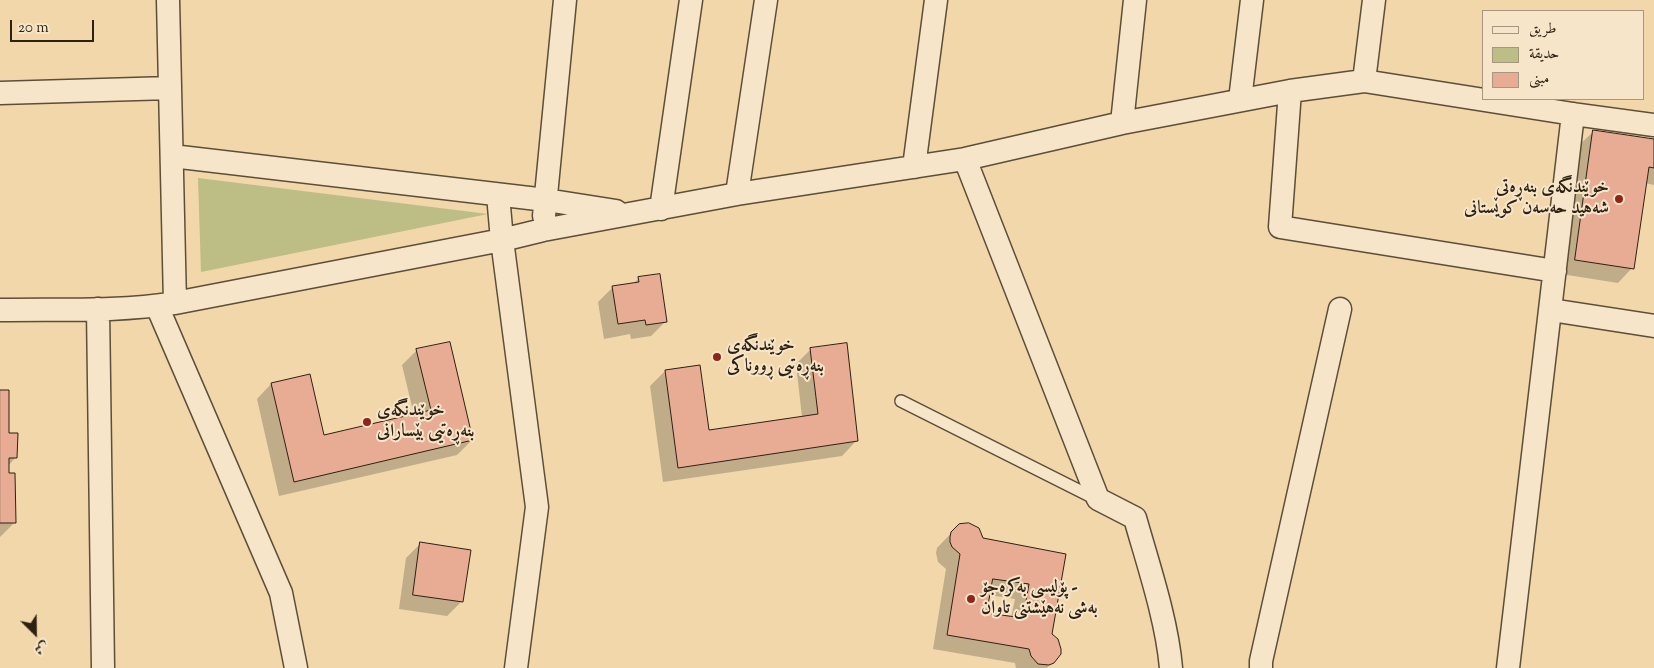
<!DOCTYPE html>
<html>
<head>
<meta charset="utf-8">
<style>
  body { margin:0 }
  #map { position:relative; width:1654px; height:668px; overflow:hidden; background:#f1d7aa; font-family:"Sorts Mill Goudy",Amiri,serif }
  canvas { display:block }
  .legend { position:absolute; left:1482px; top:10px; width:162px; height:90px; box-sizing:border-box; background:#f6e5c8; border:1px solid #a59780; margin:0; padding:6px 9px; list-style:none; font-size:15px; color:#2c2113 }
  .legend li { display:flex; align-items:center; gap:10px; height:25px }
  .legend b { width:25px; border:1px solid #a59780 }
  .north { position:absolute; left:10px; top:608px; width:50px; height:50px; -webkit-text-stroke:4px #f6e5c8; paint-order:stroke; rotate:157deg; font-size:14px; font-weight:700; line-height:20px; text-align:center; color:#2c2113 }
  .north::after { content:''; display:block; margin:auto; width:18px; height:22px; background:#2c2113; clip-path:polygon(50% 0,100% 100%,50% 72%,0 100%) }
  .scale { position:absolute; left:10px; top:20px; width:84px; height:22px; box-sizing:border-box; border:2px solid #2c2113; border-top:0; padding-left:6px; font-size:15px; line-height:18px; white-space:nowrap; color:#2c2113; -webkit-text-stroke:4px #f6e5c8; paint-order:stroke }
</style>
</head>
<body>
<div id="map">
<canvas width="1654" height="668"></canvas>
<ul class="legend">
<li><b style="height:6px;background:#f6e5c8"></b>طريق</li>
<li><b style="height:14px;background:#bdbd86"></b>حديقة</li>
<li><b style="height:14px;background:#e7ac93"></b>مبنى</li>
</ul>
<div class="north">ش</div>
<div class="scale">20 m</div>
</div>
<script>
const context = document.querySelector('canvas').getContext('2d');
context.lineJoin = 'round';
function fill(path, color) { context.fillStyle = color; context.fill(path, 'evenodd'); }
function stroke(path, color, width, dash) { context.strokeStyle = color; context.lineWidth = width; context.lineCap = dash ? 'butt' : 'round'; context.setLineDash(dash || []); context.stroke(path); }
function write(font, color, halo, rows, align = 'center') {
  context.font = font + ' "Sorts Mill Goudy",Amiri,serif'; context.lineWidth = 4; context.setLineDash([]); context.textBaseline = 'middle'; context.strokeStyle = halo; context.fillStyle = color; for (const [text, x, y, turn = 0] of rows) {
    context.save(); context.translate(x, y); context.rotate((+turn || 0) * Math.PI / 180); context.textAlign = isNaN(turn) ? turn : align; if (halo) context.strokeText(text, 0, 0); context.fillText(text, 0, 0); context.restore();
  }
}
fill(new Path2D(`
  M198,178L488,214L201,272Z`), '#bdbd86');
fill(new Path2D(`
  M1593,132L1654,140V185L1645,183L1632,268L1618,283L1561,274L1578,146Z
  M639,278L665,322L651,336L631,339L630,334L604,339L598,302L613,287L633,284Z
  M811,349L856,441L842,456L663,482L650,386L665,371L708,431L802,417L796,364Z
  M417,350L472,440L457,455L279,496L257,399L271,384L323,436L414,415L402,365Z
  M0,391L8,434L16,457L8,466L15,522L0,537Z
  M959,525L982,539L1064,555L1050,635L1057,639L1059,643L1060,654L1047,668H1016L1015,663L933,649L946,569L938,562L936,553L937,548ZM989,595L1015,599L1011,618L986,614Z
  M421,543L462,601L447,616L399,609L406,558Z`), '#0003');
const building = new Path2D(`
  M1593,130L1654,139V168L1649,167L1634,269L1575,260Z
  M660,274L667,322L646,325L645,320L618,324L612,286L639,282L638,277Z
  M450,342L473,440L294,482L271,383L310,374L324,435L431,410L416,349Z
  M847,343L858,441L678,468L665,370L700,365L709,430L818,414L810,348Z
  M0,390H9V433H18L17,458H9V473H15L16,523H0Z
  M969,523L979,528L983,538L1066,554L1052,634L1058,639L1061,649V654L1054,663L1049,665L1038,664L1031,656L1029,649L947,635L960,554L952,547L950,542V537L951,532L959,524ZM993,579L1029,584L1023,618L987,613Z
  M420,542L471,550L463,602L413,595Z`);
fill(building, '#e7ac93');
stroke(building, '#2c2113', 1);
const lane = new Path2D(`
  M901,401L1096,499`);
const street = new Path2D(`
  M168,0L175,303
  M1364,81L1374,0
  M1290,91L1280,227L1555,271
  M0,93L170,88
  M1240,100L1252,0
  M1122,123L1135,0
  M172,156L546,200L616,211
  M965,159L1098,499L1135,518C1148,564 1167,620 1171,668
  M914,167L936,0
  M737,194L766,0
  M498,195L502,240L537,507L516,668
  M661,209L691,0
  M544,216L565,0
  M157,306L281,593L296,668
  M98,309L103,668
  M0,310C58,309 118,312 175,303L502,240L543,230L737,194L965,159L1122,123L1290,91L1364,81L1573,114L1654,125
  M1551,310L1654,326
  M1261,668V661L1340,309
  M1508,668L1573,114`);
stroke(lane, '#5d4e39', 14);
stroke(street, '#5d4e39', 25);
stroke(lane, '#f6e5c8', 11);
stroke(street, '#f6e5c8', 22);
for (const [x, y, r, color] of [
  [1619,199,5,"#8f2418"],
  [717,357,5,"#8f2418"],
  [367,422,5,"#8f2418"],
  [971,599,5,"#8f2418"]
]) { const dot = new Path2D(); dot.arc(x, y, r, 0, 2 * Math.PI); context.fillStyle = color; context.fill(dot); stroke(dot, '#f6e5c8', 2); }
write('bold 18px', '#2c2113', '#f6e5c8', [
  ["خوێندنگەی بنەڕەتی",1609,189,"right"],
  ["شەهید حەسەن کوێستانی",1609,210,"right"],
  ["خوێندنگەی",727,347],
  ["بنەڕەتیی ڕووناکی",727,368],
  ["خوێندنگەی",377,412],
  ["بنەڕەتیی بێسارانی",377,433],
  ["پۆلیسی بەکرەجۆ -",981,589],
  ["بەشی نەهێشتنی تاوان",981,610]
], 'left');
</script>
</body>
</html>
